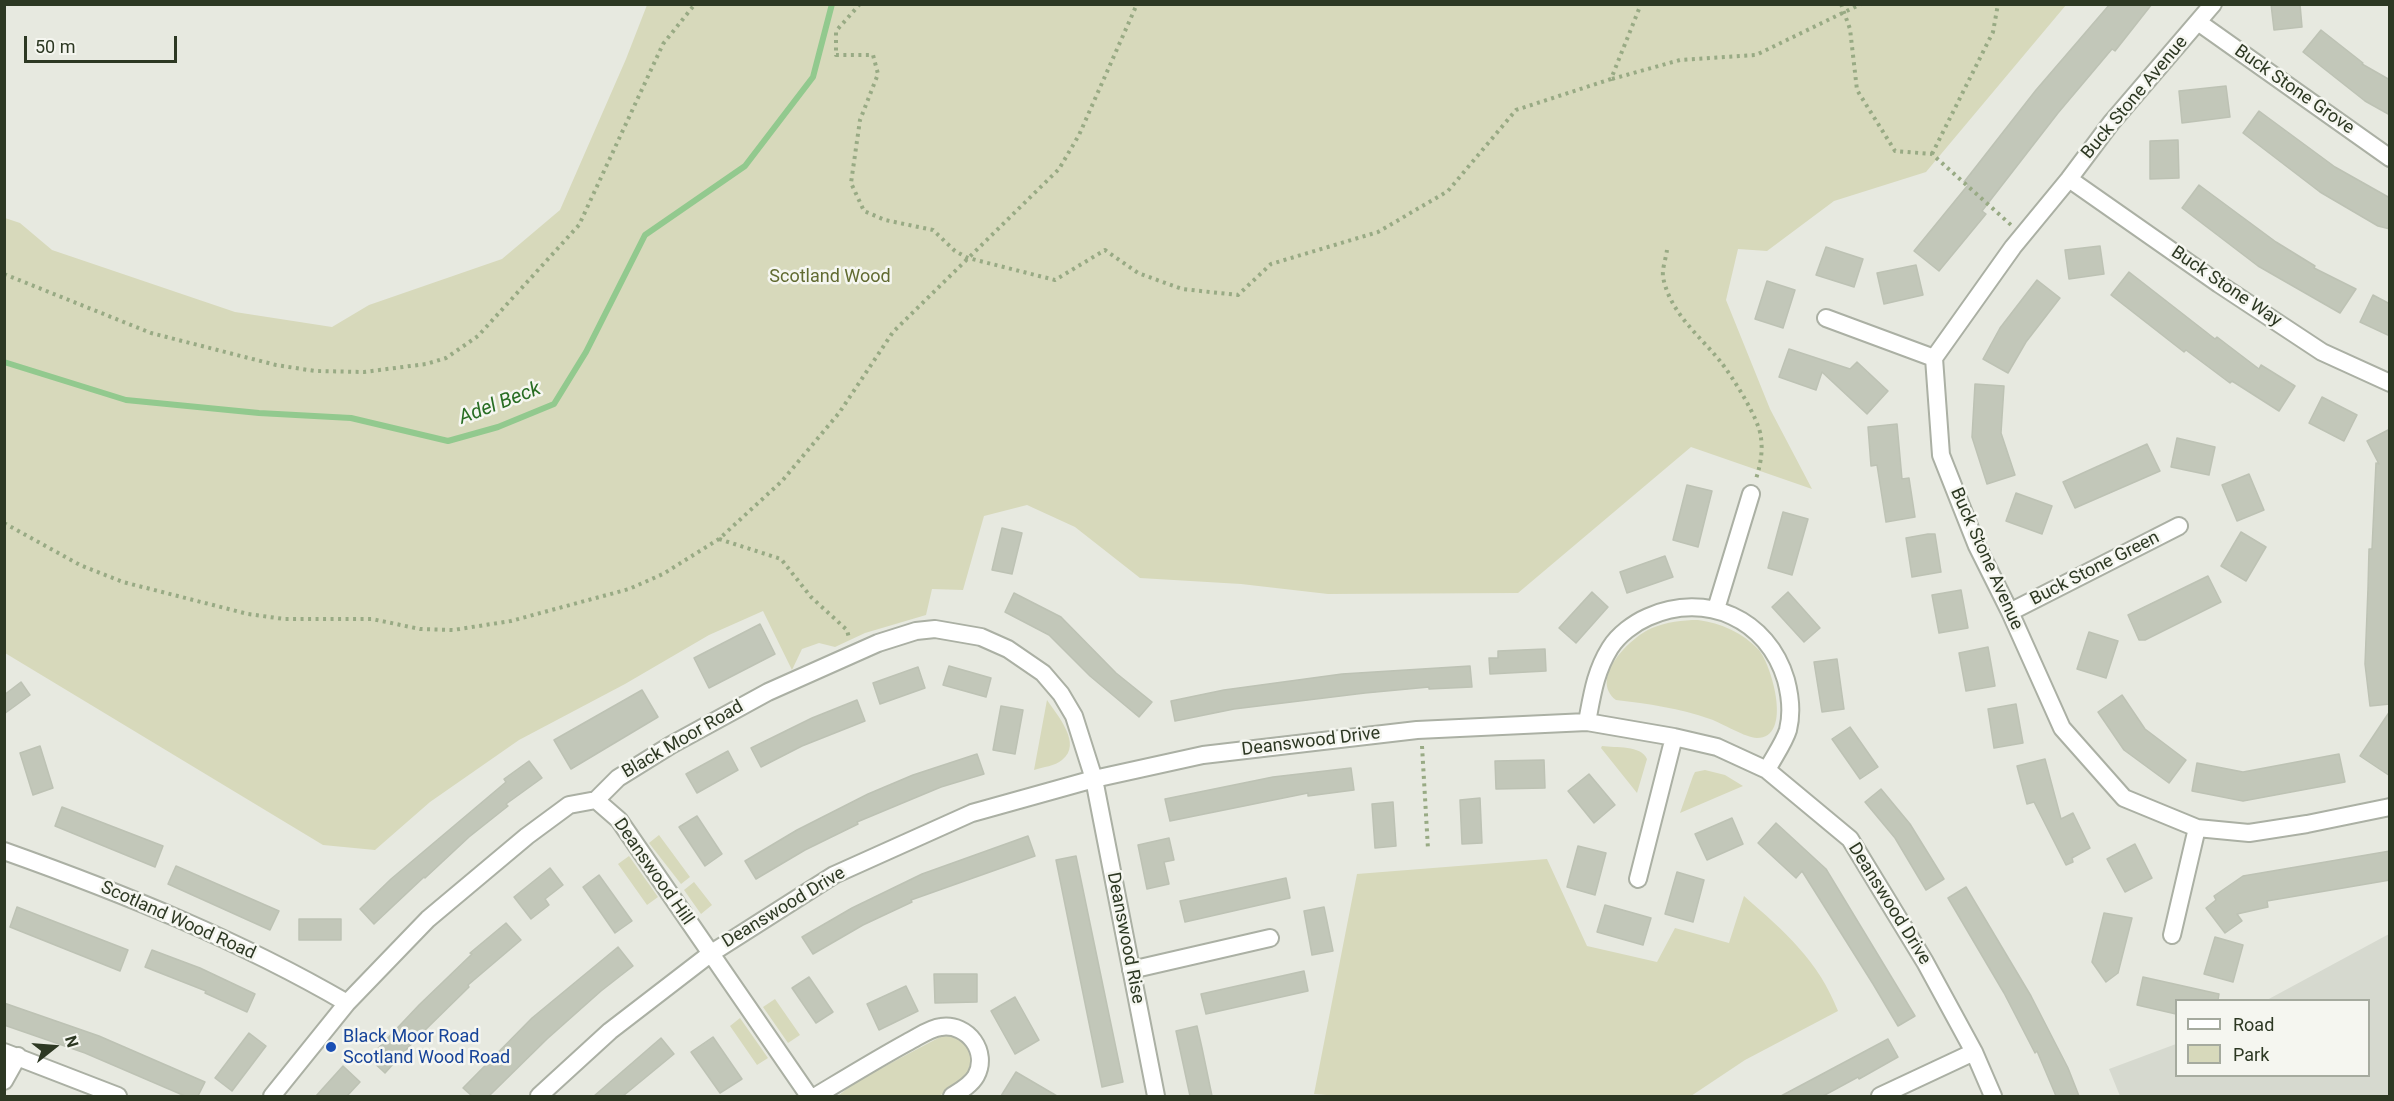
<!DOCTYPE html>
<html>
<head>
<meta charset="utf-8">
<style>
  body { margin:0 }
  #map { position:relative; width:2394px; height:1101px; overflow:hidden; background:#e7e9e0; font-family:Roboto,sans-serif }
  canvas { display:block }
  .frame { position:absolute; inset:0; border:6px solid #2d3823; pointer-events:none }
  .legend { position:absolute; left:2175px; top:999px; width:195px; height:78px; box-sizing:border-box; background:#f5f6f0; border:2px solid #a5aa9e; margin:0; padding:8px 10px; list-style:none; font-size:18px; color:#2d3823 }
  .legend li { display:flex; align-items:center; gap:12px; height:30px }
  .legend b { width:30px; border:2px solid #a5aa9e }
  .north { position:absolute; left:24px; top:1017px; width:60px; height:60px; -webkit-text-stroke:4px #f5f6f0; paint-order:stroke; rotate:73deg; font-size:16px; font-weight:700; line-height:24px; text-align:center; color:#2d3823 }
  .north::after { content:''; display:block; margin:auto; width:21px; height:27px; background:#2d3823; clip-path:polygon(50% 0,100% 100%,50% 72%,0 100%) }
  .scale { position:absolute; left:24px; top:36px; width:153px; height:27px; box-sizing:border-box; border:3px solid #2d3823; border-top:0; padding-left:8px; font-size:18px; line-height:21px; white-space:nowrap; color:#2d3823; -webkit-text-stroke:4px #f5f6f0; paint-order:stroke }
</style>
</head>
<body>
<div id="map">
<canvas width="2394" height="1101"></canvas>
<div class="frame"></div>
<ul class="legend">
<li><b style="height:8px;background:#fff"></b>Road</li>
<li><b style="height:16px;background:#d7d9bb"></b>Park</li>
</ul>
<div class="north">N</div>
<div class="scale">50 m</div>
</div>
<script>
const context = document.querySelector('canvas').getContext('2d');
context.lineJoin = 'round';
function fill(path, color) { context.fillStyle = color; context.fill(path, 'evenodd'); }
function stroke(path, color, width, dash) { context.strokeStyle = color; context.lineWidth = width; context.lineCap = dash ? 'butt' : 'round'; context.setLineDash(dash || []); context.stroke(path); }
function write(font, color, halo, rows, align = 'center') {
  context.font = font + ' Roboto,sans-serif'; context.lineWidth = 5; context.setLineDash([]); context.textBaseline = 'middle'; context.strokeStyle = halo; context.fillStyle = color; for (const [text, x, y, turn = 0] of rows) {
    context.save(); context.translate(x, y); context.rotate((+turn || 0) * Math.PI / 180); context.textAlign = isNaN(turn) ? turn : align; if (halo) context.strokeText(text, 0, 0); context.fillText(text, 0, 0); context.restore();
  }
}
fill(new Path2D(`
  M2389,934V1096H2120L2109,1069L2176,1044V1076H2368V1000H2267Z`), '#d6d9cf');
fill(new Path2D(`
  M647,5V4L2066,5L1926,172L1834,201L1767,251L1738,249L1726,300L1770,409L1812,489L1691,447L1518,593L1328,594L1241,584L1140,578L1075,527L1027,505L984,516L963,590L932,589L926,615L865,633L835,647L819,643L802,649L792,670L763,611L709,635L625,684L519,740L430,802L375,850L323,845L5,653V218L20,223L52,250L235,312L332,327L369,305L502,259L560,210L626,59Z
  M1698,620C1721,623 1743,633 1759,650C1772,666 1793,738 1757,738C1746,738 1722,723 1710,719C1680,708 1648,704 1616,700C1588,678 1631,637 1652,628C1667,622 1682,620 1698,620Z
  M1047,700C1057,715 1083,744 1062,760C1055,766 1043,767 1034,770Z
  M1602,746C1616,748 1641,745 1647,759L1637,793L1601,748Z
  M1705,770L1725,775L1743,786L1680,813L1693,776L1695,772Z
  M659,835L690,877L681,884L649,843Z
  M629,856L658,897L647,905L618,864Z
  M1547,859L1587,946L1657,962L1675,928L1729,943L1744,896C1785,932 1818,960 1838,1011L1745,1060L1691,1096H1339L1314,1094L1357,874Z
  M694,882L712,905L701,914L684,890Z
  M775,999L800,1035L788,1043L763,1007Z
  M740,1018L768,1058L757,1065L730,1026Z
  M942,1036H952L963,1040C983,1063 962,1089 937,1096C929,1099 917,1096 909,1096C885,1096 862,1096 838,1096L855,1082Z`), '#d7d9bb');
stroke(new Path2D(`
  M4,362L126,400L259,413L351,418L448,441L498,427L554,404L586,352L645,235L745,166L813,77L832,4`), '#92c98e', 6);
const building = new Path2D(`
  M2110,4H2152L2115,51L2112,49L2058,113L1982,211L1986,214L1939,271L1914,251L1968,185L1964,182L2036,90Z
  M2271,4H2300L2302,27L2274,30Z
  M2321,30L2363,63L2362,64L2390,80V115L2365,101L2303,52Z
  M2226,86L2230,117L2182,123L2179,91Z
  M2259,111L2335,167L2390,198V229L2378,226L2320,192L2243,133Z
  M2178,140L2179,178L2150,179V141Z
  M2199,185L2276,242L2315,266L2314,268L2356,289L2340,313L2258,266L2182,208Z
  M2100,246L2104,274L2069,279L2065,250Z
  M1826,247L1863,259L1854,287L1816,275Z
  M1916,265L1923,295L1884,304L1877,273Z
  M2129,272L2215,339L2217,337L2259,369L2261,365L2295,386L2279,411L2232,381L2230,383L2186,350L2184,352L2111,295Z
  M2037,280L2060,298L2026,342L2008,373L1983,359L2000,328Z
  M1767,281L1795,290L1783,328L1755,319Z
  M2373,295L2390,304V336L2360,322Z
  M1789,349L1850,369L1857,362L1888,391L1867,414L1822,372L1816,390L1779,377Z
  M1975,384L2004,386L2001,433L2015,475L1987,484L1972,437Z
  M2322,397L2357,415L2344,441L2309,423Z
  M1897,424L1902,479L1909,478L1915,517L1886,522L1877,465L1871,466L1868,427Z
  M2390,429V704L2370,706L2365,664L2368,588L2369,549H2372L2376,463L2379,464L2367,441Z
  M2177,438L2215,447L2209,475L2171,467Z
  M2147,444L2160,471L2075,508L2063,482Z
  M2249,474L2264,510L2237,521L2222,485Z
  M1687,485L1712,491L1698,547L1673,540Z
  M2016,493L2052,506L2042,534L2006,521Z
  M1783,512L1808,519L1792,575L1768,568Z
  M1002,528L1022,533L1012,574L992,570Z
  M2241,532L2266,547L2246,581L2221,566Z
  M1928,534H1935L1941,572L1912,577L1906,538Z
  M1665,556L1673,577L1627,593L1620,572Z
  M2208,576L2221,602L2145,640H2139L2128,615Z
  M1961,590L1968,628L1939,633L1932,595Z
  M1592,592L1608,607L1576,643L1559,628Z
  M1788,592L1820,628L1804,642L1772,607Z
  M1014,593L1061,617L1116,673L1152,702L1139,717L1090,676L1049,635L1005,612Z
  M760,624L775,654L709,688L694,658Z
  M2089,632L2118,641L2106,678L2077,669Z
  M1988,647L1995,686L1966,691L1959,653Z
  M1545,649L1546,671L1490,674L1489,658H1498V651Z
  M1837,659L1844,709L1822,712L1814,662Z
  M949,666L991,678L986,697L943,685Z
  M1470,666L1472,687L1429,689V687L1365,693L1234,709L1175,721L1171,701L1224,690L1342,674Z
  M918,667L925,688L880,704L873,683Z
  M21,682L30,695L4,714V695Z
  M642,690L658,717L571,769L554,740Z
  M2122,695L2145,729L2186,760L2169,783L2124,750L2098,712Z
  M857,700L865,721L802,746L761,767L751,748L812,718Z
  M2016,704L2023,743L1994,748L1988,709Z
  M1001,706L1023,710L1015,754L993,750Z
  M2390,711V776L2360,756Z
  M1850,727L1878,767L1860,779L1832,739Z
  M40,746L53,788L33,795L20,753Z
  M728,751L738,770L697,793L686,774Z
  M977,754L984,774L941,787L857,822L858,824L805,850L756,879L745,861L797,830L868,794L913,775Z
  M2339,754L2345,782L2243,801L2192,791L2197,763L2243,772Z
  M2045,759L2061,819L2073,813L2090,848L2072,858L2073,862L2066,865L2034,802L2027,804L2017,766Z
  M1544,760L1545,788L1496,789L1495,761Z
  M529,761L542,778L506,804L508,806L469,837L425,878L424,877L374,924L360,909L391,879L506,782L504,779Z
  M1351,768L1354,790L1308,796V793L1170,821L1165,799L1273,777Z
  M1589,774L1615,805L1594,823L1568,791Z
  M1881,789L1910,824L1944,879L1926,890L1895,838L1865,802Z
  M1480,798L1482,843L1462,844L1460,800Z
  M1393,802L1396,846L1375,848L1372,804Z
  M62,807L163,846L155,867L55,826Z
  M697,816L722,854L705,866L679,827Z
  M1732,818L1743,844L1707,860L1695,834Z
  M1776,823L1826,869L1915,1016L1898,1026L1873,984L1802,871L1796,878L1758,843Z
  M1028,836L1035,856L911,900L912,902L863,925L813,954L802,937L852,908L922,874Z
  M1169,838L1174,860L1164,862L1169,884L1147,889L1138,845Z
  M2135,844L2152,878L2125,892L2107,859Z
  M1578,846L1606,853L1595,895L1567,887Z
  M2390,851V880L2267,901L2268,907L2237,914L2242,921L2225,933L2206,908L2216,900L2214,896L2243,876Z
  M1076,856L1123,1082L1102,1087L1056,860Z
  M176,866L279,911L270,930L168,884Z
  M550,868L563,885L545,899L549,905L531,919L514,897Z
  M1677,872L1704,880L1693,922L1665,914Z
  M599,875L632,921L615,933L583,887Z
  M1286,878L1290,898L1185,922L1180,901Z
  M1966,887L2031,996L2068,1068L2079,1096H2056L2037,1051L2035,1053L2004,993L1948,898Z
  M1605,905L1651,918L1643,945L1597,932Z
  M17,907L128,950L120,971L10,927Z
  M1324,907L1333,951L1312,955L1304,911Z
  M2104,913L2132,918L2118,973L2106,982L2092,962Z
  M299,919H341V940H299Z
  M506,923L521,940L468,985L469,987L417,1038L385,1073L369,1058L419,1005L472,954L470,953Z
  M2215,937L2243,945L2233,982L2204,974Z
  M618,947L633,966L601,991L547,1039L489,1096H472L463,1088L532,1018Z
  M152,950L200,968L255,994L247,1012L205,993L206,991L145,967Z
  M1304,971L1308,991L1206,1014L1201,994Z
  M934,974H977V1002L935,1003Z
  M809,977L833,1012L816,1023L792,988Z
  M2143,977L2219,994L2218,1000H2176V1014L2137,1005Z
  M906,986L918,1011L879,1030L867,1004Z
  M1015,997L1039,1040L1015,1054L991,1011Z
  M4,1003L99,1036L205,1082L198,1096H185L85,1053L4,1025Z
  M1197,1026L1202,1048L1212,1096H1190L1176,1031Z
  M249,1033L266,1046L232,1091L215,1078Z
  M713,1037L742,1079L720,1093L691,1052Z
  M661,1038L674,1054L623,1096H594Z
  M1888,1039L1898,1057L1859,1079L1858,1077L1823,1096H1781Z
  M343,1066L360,1082L347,1096H316Z
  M1016,1072L1057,1096H1001Z`);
fill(building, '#c2c7b9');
stroke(building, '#bdc2b4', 1.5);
const street = new Path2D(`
  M2213,4L2111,123L2069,179L2013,247L1934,358L1941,455L1977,546L2010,612L2062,728L2124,798L2197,828L2249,833L2307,824L2390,807
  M2198,22L2390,158
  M2069,179L2219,284L2322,352L2390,383
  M1826,318L1934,358
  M1716,609L1751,494
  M2010,612L2179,526
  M1587,722C1592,696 1595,672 1610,648C1618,635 1634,623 1648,617C1706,591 1768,619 1786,680C1790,695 1792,714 1788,730C1784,743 1773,758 1767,770
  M596,800L619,820L809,1096
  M4,851C122,893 239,940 347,1003
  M1638,879L1674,737
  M2172,935L2197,828
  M1131,970L1270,938
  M4,1052L118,1096
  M4,1081L18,1056
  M272,1096L347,1003L428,919L527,836L569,805L596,800L618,778L671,745L768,692L878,643L916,631L935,629L981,637L1008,649L1043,673L1061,694L1074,716L1094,779L1156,1096
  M539,1096L610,1031L710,954L834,875L972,813L1094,779L1203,755L1417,730L1587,722L1674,737L1717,747L1767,770L1850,839L1925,962L1974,1052L1993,1096
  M816,1096C846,1078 877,1059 908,1042C918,1037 930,1028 941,1027C968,1023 989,1052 976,1076C971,1085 960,1091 952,1096
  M1880,1096L1974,1052`);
stroke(street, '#abb0a4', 20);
stroke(new Path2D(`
  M860,4L836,31V55H873L878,74L860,120L851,183L864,211L885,220L933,230L955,251L968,258L1055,280L1105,250L1138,273L1182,289L1238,295L1271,264L1378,232L1448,191L1516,110L1611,79L1641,4
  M1841,4L1850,29L1857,90L1895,151L1932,154L2011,225
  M1612,79L1680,60L1756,55L1861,4
  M1932,154L1993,32L1998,4
  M1667,250C1666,258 1662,269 1663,277C1670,313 1699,335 1720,361C1732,376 1760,420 1761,438C1763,453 1760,466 1756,479
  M4,274L151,333L276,365L315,371L364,372L426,364L446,358L478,336L579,225L663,44L695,4
  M4,523L80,565L123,582L248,614L284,619H372L420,629L453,630L511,621L629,589L663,574L719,539L782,481L839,413L893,332L1059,169L1079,135L1137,4
  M719,539L781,559L811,597L847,630L849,638
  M1422,746L1428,849`), '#98aa84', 4, [3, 4.5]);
stroke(street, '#fff', 16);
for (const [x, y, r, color] of [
  [331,1047,6,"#1a4fb4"]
]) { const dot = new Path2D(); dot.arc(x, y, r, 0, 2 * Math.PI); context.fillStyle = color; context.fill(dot); stroke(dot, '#f5f6f0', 2); }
write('18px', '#2d3823', '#f5f6f0', [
  ["Buck Stone Grove",2294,90,35],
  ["Buck Stone Avenue",2135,98,-50],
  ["Buck Stone Way",2226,287,34],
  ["Buck Stone Avenue",1986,559,66],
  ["Buck Stone Green",2095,569,-27],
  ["Black Moor Road",683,740,-30],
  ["Deanswood Drive",1311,742,-7],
  ["Deanswood Hill",653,872,55],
  ["Deanswood Drive",1889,904,58],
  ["Deanswood Drive",784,908,-31],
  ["Scotland Wood Road",178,921,24],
  ["Deanswood Rise",1125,938,79]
]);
write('18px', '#616b31', '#f5f6f0', [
  ["Scotland Wood",830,277]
]);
write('18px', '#164399', '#f5f6f0', [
  ["Black Moor Road",343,1037],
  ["Scotland Wood Road",343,1058]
], 'left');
write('italic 20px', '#286d23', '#f5f6f0', [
  ["Adel Beck",500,404,-21]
]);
</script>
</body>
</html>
